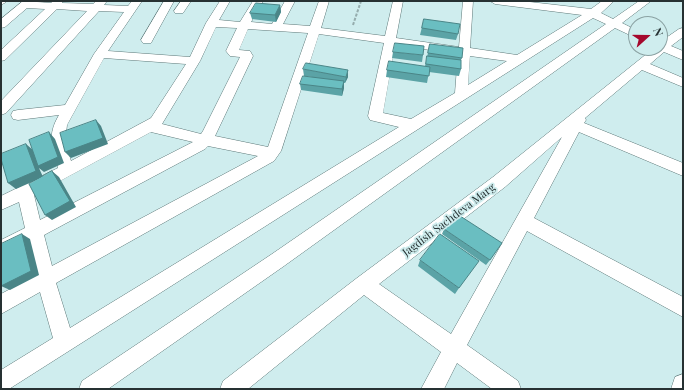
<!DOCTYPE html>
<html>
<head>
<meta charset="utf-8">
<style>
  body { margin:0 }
  #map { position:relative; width:684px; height:390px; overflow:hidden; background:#cfedee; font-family:"Playfair Display",serif }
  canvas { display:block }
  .frame { position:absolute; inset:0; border:2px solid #263132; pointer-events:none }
  .north { position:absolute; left:628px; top:16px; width:40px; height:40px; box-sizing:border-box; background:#cfedee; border:1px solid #8ba2a3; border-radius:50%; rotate:69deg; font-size:11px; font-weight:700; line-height:16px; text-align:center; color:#263132 }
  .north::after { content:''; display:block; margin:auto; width:14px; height:18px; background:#a5082d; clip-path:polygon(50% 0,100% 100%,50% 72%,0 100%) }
</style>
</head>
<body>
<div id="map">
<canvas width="684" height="390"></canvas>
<div class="frame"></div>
<div class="north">N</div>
</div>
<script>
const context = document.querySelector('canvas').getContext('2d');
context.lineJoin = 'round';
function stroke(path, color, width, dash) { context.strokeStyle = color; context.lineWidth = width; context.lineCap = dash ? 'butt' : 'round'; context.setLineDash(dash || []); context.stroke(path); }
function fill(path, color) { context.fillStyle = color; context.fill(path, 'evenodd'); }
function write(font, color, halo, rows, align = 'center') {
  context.font = font + ' "Playfair Display",serif'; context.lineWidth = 3.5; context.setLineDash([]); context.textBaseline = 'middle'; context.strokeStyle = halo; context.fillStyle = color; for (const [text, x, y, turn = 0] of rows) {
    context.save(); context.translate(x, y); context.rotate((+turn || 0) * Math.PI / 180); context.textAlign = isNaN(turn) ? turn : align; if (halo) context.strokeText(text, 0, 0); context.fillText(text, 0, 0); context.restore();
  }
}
const street = new Path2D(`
  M1,1H6V2L1,5Z
  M23,1L51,3L53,1H63L62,3L93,4L96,1H107L104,5L128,6L132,1H142L108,51L190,57L206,23L220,1H230L219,20L240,22L253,1H263L251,22L272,24L285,1H295L283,24L310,26L319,1H329L321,28L385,36L393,1H403L396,38L459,47L463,1H473L470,48L517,55L582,15L495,4L490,1H521L591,9L602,1H614L601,13L613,19L639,1H651L622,23L636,30V38L615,28L284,266L108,389H79L82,381L272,254L606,24L593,18L9,389H1V370L53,338L40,292L1,314V294L36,275L29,243L1,257V240L25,228L19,202L1,210V196L58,168C52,147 47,135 59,115L18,120L13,119L11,115L13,111L18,110L65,105L94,54L124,12L99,11L6,113L1,115V101L87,11L57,9L5,60L1,61V50L45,9L27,8L5,27L1,28V19ZM216,27L237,28L226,51L230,56L240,57L203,131L201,134L162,124L200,61ZM248,29L308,33L268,147L215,136L253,56L250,51L239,50ZM319,34L384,43L368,116L370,120L399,127L70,328L56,283L274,161L281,151ZM395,45L458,54L455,93L411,119L383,113ZM470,56L507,61L468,85ZM104,58L186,64L151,118L71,161L65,142L67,125ZM151,132L193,142L40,220L34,195ZM208,146L258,156L52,266L44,235L205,149Z
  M164,1H174L151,43H143L141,40Z
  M181,1H191L183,13H175L174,11Z
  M683,28V37L671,46L683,51V60L664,52L650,64L683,78V87L642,70L585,118L586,120L584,123L683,163V176L579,132L534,218L683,297V317L527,231L467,345L518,381L521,389H492L457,363L444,389H421L441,352L364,295L248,389H220L223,381L357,278L493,177L654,48H660V42L679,29ZM562,137L451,334L379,284L505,187Z
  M683,374V389H671L675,377Z`);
stroke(street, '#5d7878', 1);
stroke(new Path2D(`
  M353,25L361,1`), '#95acad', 2, [3, 1.5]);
fill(street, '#fff');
fill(new Path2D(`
  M280,5L281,12L276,22L252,19L250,13Z
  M424,19L458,34L456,40L420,35Z
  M430,44L462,58L461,60V69L459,76L429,72L427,83L386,77L387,70L425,66Z
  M393,52L423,55L422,62L392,58Z
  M303,69L348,77L345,83H344V88L342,96L301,90L300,84L312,77L304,76Z
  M444,229L490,260L486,265L442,234Z
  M420,260L459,288L455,294L418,266Z`), '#5ba3a6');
fill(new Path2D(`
  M280,5L281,12L276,22L275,15Z
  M348,70V77L345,83L346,77Z
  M344,81V88L342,96V89Z
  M96,120L101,126L108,144L71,158L65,152Z
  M49,132L55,139L64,163L44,172L39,168L43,177L16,189L8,183L26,144L33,150Z
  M52,171L59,177L76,207L52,220L45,215Z
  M22,234L30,239L39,275L10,290L1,286Z`), '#4a8587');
const building = new Path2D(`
  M256,3L280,5L275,15L250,13Z
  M424,19L460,24L458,34L422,28Z
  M395,43L424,46L423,55L393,52Z
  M430,44L463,48L462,58L428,53Z
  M427,56L461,60V69L426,64Z
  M389,61L430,67L429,76L387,70Z
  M306,63L348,70L346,77L303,69Z
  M303,76L344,81L342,89L300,84Z
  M96,120L103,138L65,152L60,133Z
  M49,132L58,157L38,166L29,140Z
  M26,144L36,171L8,183L1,159V154Z
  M52,171L70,201L45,215L29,184Z
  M457,214L502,243L490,260L444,229Z
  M22,234L31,271L1,286V244Z
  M440,234L479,261L459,288L420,260Z`);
fill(building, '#6abec1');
stroke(building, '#4a8587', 1);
write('11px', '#263132', '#cfedee', [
  ["Jagdish Sachdeva Marg",449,220,-37]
]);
</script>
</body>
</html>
